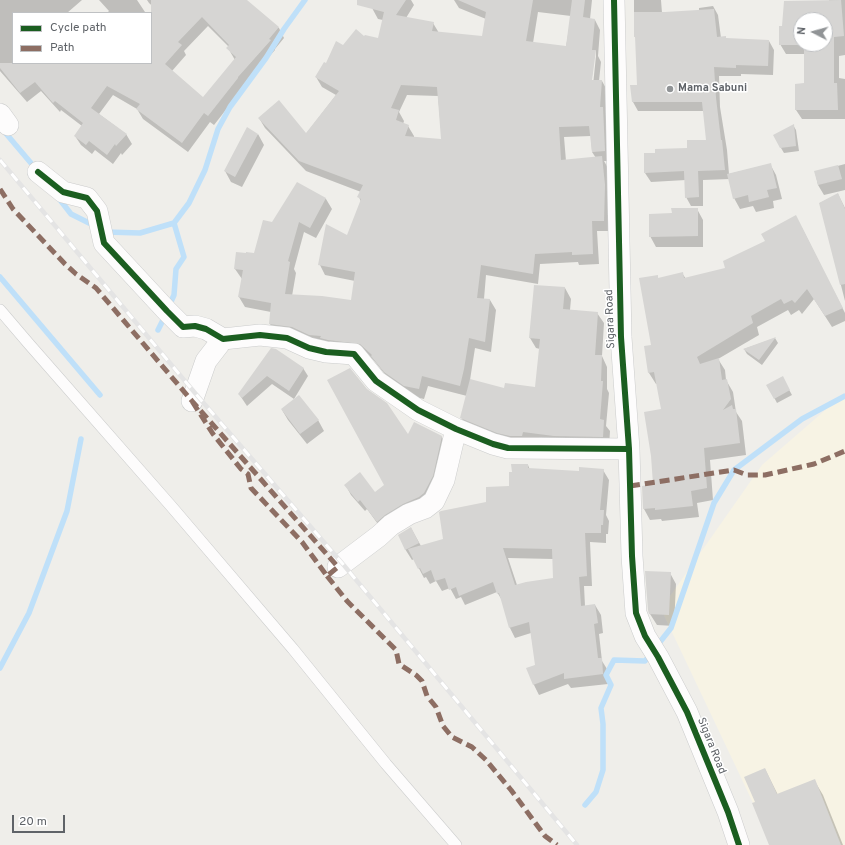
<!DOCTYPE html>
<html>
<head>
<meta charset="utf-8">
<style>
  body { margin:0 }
  #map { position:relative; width:845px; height:845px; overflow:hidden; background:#efeeea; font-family:Overpass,sans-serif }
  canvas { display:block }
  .legend { position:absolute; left:12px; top:12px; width:140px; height:52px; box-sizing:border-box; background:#fff; border:1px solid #bfc1c3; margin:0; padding:5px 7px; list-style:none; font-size:12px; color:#5f6368 }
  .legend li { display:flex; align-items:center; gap:8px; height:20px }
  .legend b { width:20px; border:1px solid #bfc1c3 }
  .north { position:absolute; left:793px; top:12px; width:40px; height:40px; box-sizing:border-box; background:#fff; border:1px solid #bfc1c3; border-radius:50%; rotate:276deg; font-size:11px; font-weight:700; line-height:16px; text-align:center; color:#5f6368 }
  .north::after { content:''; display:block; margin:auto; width:14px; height:18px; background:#919496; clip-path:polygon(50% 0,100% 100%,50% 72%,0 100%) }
  .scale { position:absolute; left:12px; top:815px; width:53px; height:18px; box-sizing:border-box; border:2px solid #5f6368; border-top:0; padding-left:5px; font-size:12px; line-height:14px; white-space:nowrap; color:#5f6368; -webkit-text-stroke:3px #fff; paint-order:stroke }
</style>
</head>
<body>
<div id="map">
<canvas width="845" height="845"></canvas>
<ul class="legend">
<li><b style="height:5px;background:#1b5e20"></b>Cycle path</li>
<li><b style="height:5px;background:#8d6e63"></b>Path</li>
</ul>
<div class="north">N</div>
<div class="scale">20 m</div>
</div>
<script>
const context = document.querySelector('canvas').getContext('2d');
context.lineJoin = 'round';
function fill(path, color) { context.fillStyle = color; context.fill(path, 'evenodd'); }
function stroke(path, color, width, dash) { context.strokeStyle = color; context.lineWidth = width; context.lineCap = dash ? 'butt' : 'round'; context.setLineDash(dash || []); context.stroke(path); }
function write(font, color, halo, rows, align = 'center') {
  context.font = font + ' Overpass,sans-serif'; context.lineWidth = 3; context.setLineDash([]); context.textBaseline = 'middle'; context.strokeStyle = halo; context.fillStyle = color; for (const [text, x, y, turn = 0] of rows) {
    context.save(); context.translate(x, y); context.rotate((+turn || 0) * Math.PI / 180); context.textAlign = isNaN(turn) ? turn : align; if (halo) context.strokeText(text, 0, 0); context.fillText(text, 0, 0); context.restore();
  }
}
fill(new Path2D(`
  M845,393V845H773L661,609L762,465Z`), '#f7f3e4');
fill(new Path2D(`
  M0,0H82L67,13H13V63H151V30L164,17L149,3L147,0H245L279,28L284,38L275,49V50L243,87V88L214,125L210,122L188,152L143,119L137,109L113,95L99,114L126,134L132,144L122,155L121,153L113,164L95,150L92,154L81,145L75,136L82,126L61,110L60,112L41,91L27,102L0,71ZM208,26L229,47L228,48L235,60L203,98L172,71L186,55L184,51Z
  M99,0H137L145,12L144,13H107L109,11Z
  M375,0H411L414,5L406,18L433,23L439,33L483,38L486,19L459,8L454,0H592L590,19L595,20L600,30L598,56L601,62L599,81H602L608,92L610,161H604L608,168L610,231H597L599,264L579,265L578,262L540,264L538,284L486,275L484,299L490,300L496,310L491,352L475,348L470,380L505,390L536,388L540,349L536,348L530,338L535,286L565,288L571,299L570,310L597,313L604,323L602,356L607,367V389L609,393L606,426L610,431L609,447L528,443L467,428L461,417L467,396L428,386L424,399L411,396L391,382L376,363L367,353L276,334L270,324L271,312L245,307L239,297L242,279L235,269L255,254L297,184L326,199L332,209L316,238L304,232L294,269L296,273L292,296L352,301L355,281L325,275L320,265L347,237L361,202L359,197L361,192L306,171L265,128L259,118L306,134L336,95L322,87L316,77L343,46L365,38L379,39L383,20L378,19L372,8ZM538,12L571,16L566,47L533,43ZM595,51H596V56L593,85H591ZM407,95L438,96L442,141L414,138V136L408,126L403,124L404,121L399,112ZM591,136L592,152L596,158L566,161L564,137Z
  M634,0H661L662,13L699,11V8L713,6L718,15L721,38L726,39L769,41L774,50L773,75L741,74V76H719L720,107L727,150L729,174L770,164L776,175L782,199L773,201L774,208L756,212L753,206L740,209L734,198L730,179L703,180V206H691L686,197V180L651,182L645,173L688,149L708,141L704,111H638L633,102L638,85L636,38L634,36Z
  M829,0H845V55L839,56V78L845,79V119H802L796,110L805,84V54H786L780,44V27L829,2ZM801,20H825V44H801Z
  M793,125L796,130L799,151L784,153L781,148Z
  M258,134L264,145L242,187L231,182L225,171Z
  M845,164V190L824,195L818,185L815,172Z
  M838,194L845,208V301L820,203Z
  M697,209L703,220V247H656L650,236L673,214Z
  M802,228L845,313V321L832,327L814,299L802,314L799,310L791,315L788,310L757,327L759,335L718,359L725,370L726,380L733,392L736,412L742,421L746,455L710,460L713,500L697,503L699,517L662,521L661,519L650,520L644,509L654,485L662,410L657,384H656L649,373L657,276L659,279L682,273L686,279L726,269Z
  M775,338L778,343L762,365L747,354L744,349Z
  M272,349L303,368L308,376L294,399L272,384L247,406L239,394Z
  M782,377L792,395L777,403L768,386Z
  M282,410L318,420L324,431L307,444L288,420Z
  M408,436H441L447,446L438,486L383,531L367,509L365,511L351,495L346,486L374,493L385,486Z
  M528,465L530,470L580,472L603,470L609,480L606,515L609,521L608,534H606V543L590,542L592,586H584L585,606L595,605L601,615L603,633L599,634L602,661L607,669L608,684L571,688L568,684L539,695L534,685L527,669L536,665L531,633L515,638L510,628L503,602L497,592L465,605L461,597L456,599L450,588L442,591L436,581L430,584L426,577L424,578L414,559L412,560L405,549L411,528L421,546L445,540L487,503L510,486ZM508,558L553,559L554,579L517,585Z
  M670,573L676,584L674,626L657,625L650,614Z
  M765,769L778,795L814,780L823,795L843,845H770L757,803Z`), '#0003');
stroke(new Path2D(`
  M3,130L36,169
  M57,196L71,214L95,226
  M106,232L140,233L174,223L189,203L205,170L218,129L230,107L266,58L284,29L305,0
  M0,277L100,395
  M169,306L174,295L176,269L184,257L174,223
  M158,330L165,316
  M656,647L671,628L714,503L734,470L802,419L845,396
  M0,668L29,613L67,511L81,439
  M585,805L596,792L603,770V724L601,708L611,685L606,675L614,660L645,661L651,654`), '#bfe0f9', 5.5);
fill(new Path2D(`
  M151,0H247L279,27L269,39L271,40L238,77V78L208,116L204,113L182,143L136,109L140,104L107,86L91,108L127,134L116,146L115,144L107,155L89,141L86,145L74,136L83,123L55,101L53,103L35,82L20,93L0,68V63H151ZM202,17L229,45L226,48L236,57L203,97L165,64L182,45L178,42Z
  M357,0H406L396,15L434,22L432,31L482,36L486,12L458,0H533L526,41L566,46L572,0H585L583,17L595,19L592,50H596L592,80H602L600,107H603L605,151L592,152L589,126L559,127L561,160L602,156L605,185L604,221H592L593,254L572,255V252L535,254L533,274L481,265L477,298L490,299L485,342L469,338L464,369L460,386L422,376L419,389L404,386L384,372L371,356L372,355L360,344L328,340L320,338L321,336L309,335L292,327L269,324L271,303L238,297L243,270L234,269L236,252L246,253V252L254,253L263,220L272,222L297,182L326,198L310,228L299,222L288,261L290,262L285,294L322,296L351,300L355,272L318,265L326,224L347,235L361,199L357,197L363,185L299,161L258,118L279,100L306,133L339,91L315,77L324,62L326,63L336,41L343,45L356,29L364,36L365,35L378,38L384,12L357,5ZM401,85L437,87L441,139L405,136L409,125L396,120L399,110L391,108Z
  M841,0L844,36L834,37V83H837L838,110H795V84L804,83V45H779V26H782L784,1ZM801,20H825V44H801Z
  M714,9L717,37L726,36V38L769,40L768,66L736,65V68L714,67L716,98L721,140H722L725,170L698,171L699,197L685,198L684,171L644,173V153H655V149L687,148V140H706L702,102H632L630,85H637L635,36H634V12H665Z
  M794,124L796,146L780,148L773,135Z
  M247,127L258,134L235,177L224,171Z
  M771,163L777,188L767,190L769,197L749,202L748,195L733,199L727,174Z
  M838,165L842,179L818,185L814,171Z
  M838,193L845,209V284L840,285L819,203Z
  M671,208H698V236L649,237V214L672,213Z
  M796,215L843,308L825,316L807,289L795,303L792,300L784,304L781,299L751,316L753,323L697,357L700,364L719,358L722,380L727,379L731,399L723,410L732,405L733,409H736L740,443L704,448L707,488L691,491L693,506L655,510V508L643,509L642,486L653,484L651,456L644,412L661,409L654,372L648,373L644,346L651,345L639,278L658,275V278L683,272L684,278L725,268L723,261L765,241L761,234Z
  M534,285L565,287L563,309L598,312L595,355H602L601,381H603L600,419L604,420L603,437L554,436L523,432L522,436H510L497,433L460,418L470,379L504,388L505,383L535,387L540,339L529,338Z
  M776,337L759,360L743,349Z
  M271,348L276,349L304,368L289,391L267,376L242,398L238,394Z
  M350,368L367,389L387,403L408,434L414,422L442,436L433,476L424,493L419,497L403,504L385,515L377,522L360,500L358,502L344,485L360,472L375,492L384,485L327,380Z
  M783,376L790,390L774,399L766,385Z
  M299,395L319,420L300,434L281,409Z
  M511,464H528V468L579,471V467L604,469L600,510H604L603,525H601V533H585L587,576L579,577L581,606L595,604L598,623L594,624L598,658H602L603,674L564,679V673L533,685L526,668L535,665L529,622L509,628L499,593L497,594L493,582L459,596L456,587L449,590L445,578L435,581L431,570L423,574L420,568L418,569L408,549L443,539L439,512L441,511L486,502V487L509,486V472H512ZM503,548L552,549L553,578L526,582L515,585Z
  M411,527L419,543L405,550L398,535Z
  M645,571L671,572L669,615L649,614L648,610Z
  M765,768L777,794L815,779L841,845H769L752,803L755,802L744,777Z`), '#d6d5d3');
const service = new Path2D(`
  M0,310L29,344L171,506L293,649L386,764L456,845`);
const minor = new Path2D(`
  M614,0L621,337L629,449L632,556L636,613L645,636L658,657L687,712L728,812L739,845
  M0,114L8,125
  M38,172L63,192L87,198L97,211L104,243L167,311L183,327L195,326L206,329L223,339L260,335L287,338L309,348L326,352L354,354L376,381L418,410L456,429L493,444L508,448L629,449
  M192,401L206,361L223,339
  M338,567L379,536L391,525L409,514L425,508L434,501L444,480L456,429`);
stroke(service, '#cbcccc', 12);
stroke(minor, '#cbcccc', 22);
stroke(service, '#fdfcfc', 11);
stroke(minor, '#fdfcfc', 21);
const rail = new Path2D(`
  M0,160L195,393L342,563L577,845`);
stroke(rail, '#e4e4e4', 4.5);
stroke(rail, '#fff', 3, [9]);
stroke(new Path2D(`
  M0,189L13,209L65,264L76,274L96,288L192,401L338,567L327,576L302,542L251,488L248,474L241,469L213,434L192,401
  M630,486L734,470L747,475H765L814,464L845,451
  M327,576L347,601L396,650L399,664L416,675L422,681L427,696L436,707L443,726L452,737L472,747L486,760L511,790L545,836L557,845`), '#8d6e63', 5, [10, 5]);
stroke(new Path2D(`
  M614,0L621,337L629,449L632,556L636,613L645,636L658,657L687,712L728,812L739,845
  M38,172L63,192L87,198L97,211L104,243L167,311L183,327L195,326L206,329L223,339L260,335L287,338L309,348L326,352L354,354L376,381L418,410L456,429L493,444L508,448L629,449`), '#1b5e20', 6);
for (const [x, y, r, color] of [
  [670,89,4,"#919496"]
]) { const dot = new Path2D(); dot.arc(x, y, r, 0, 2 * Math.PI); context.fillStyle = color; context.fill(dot); stroke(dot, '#fff', 1.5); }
write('bold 11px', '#5f6368', '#fff', [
  ["Mama Sabuni",678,89]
], 'left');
write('11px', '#5f6368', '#fff', [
  ["Sigara Road",611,319,-92],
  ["Sigara Road",711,746,68]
]);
</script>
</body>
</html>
